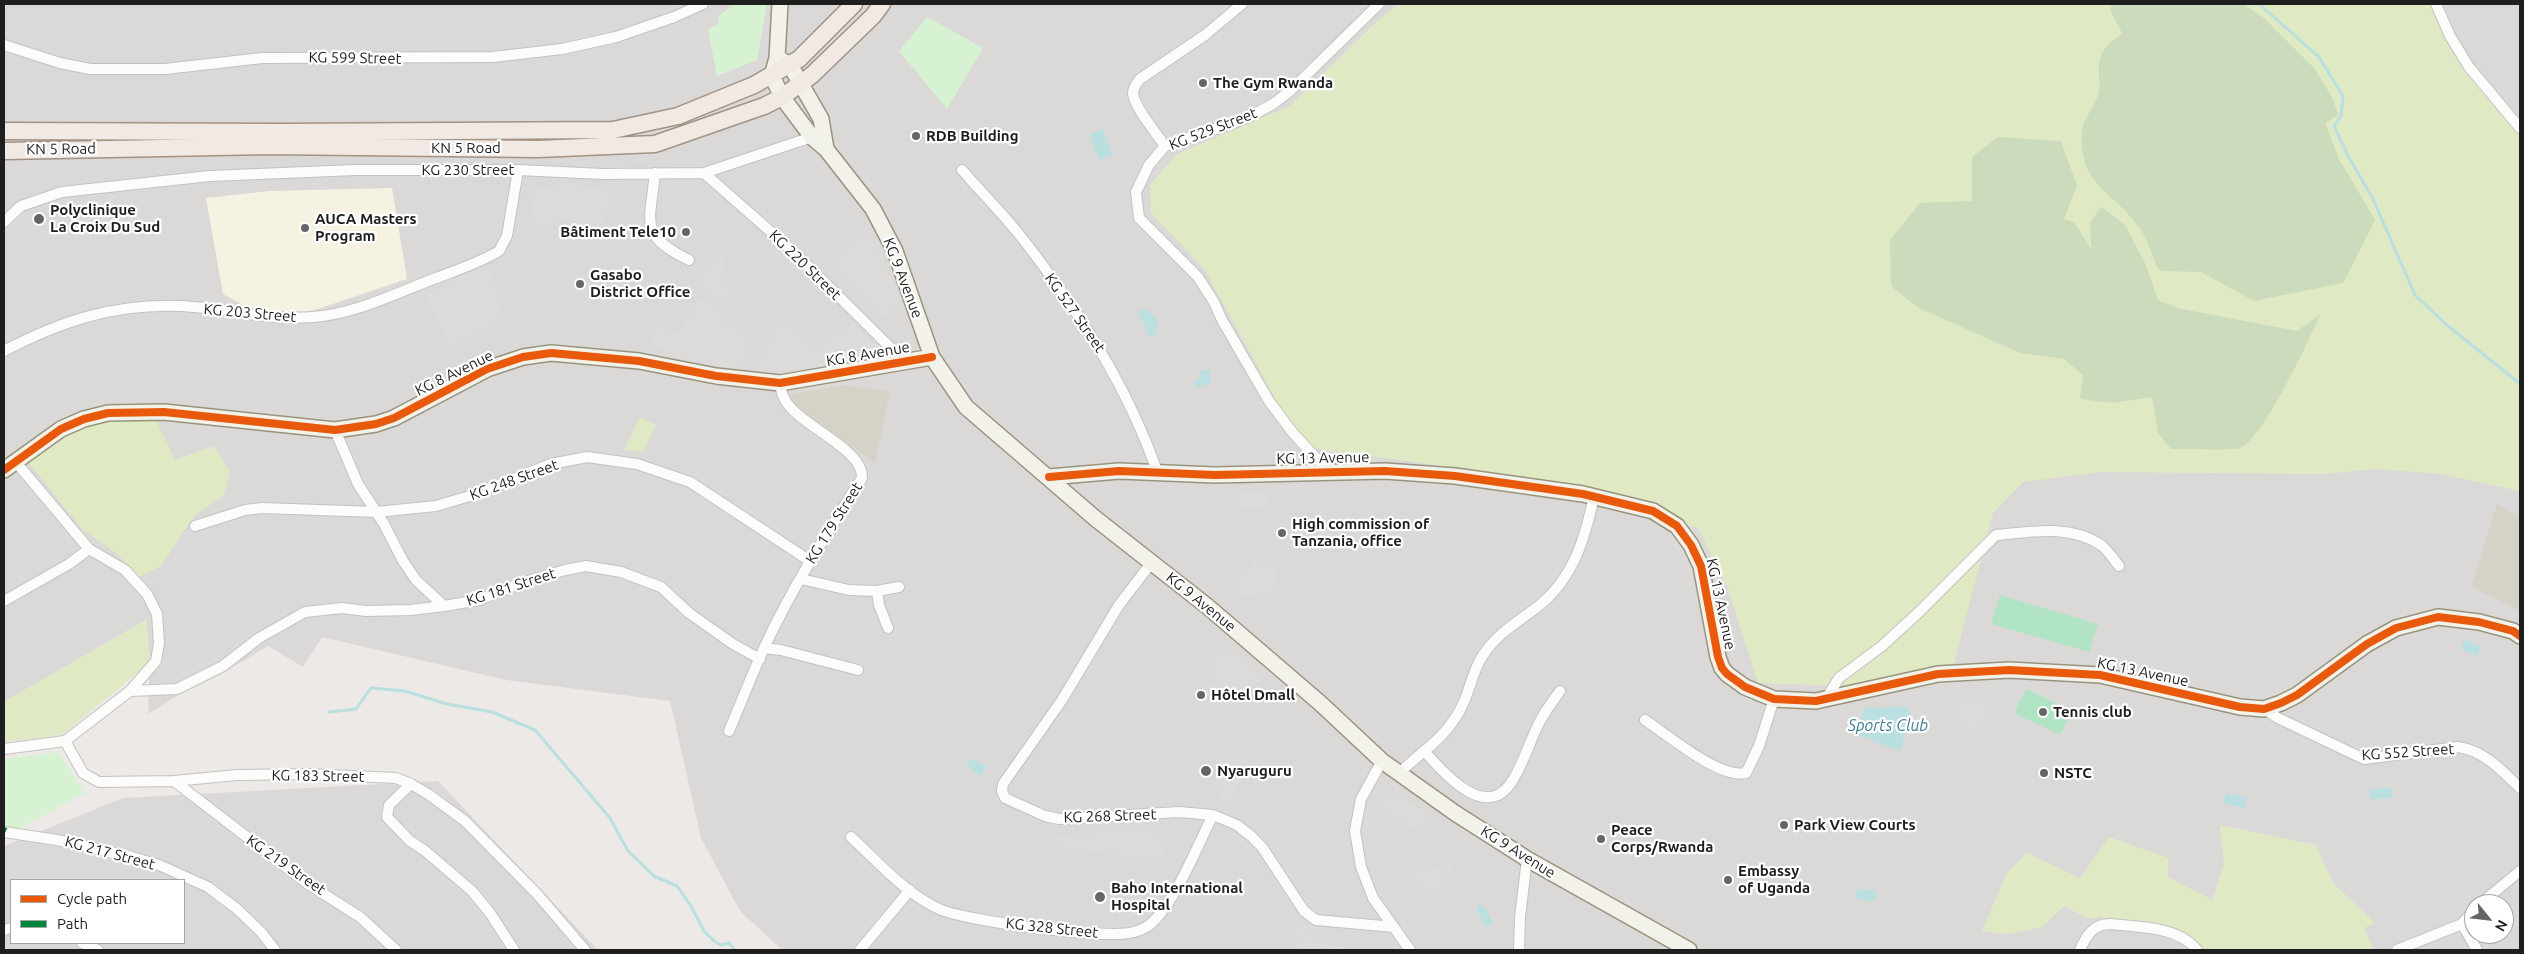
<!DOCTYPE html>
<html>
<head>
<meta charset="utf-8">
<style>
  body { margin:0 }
  #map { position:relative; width:2524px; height:954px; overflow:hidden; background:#ece9e7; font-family:Ubuntu,sans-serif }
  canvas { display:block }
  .frame { position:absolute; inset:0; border:5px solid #1e1e1e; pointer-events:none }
  .legend { position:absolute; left:10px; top:879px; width:175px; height:65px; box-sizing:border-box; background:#fff; border:1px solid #a5a5a5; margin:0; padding:6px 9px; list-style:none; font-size:15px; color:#1e1e1e }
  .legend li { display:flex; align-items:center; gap:10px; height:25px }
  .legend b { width:25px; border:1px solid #a5a5a5 }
  .north { position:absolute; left:2464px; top:894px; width:50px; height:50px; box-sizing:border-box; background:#fff; border:1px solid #a5a5a5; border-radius:50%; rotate:119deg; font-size:14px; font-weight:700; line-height:20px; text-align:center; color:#1e1e1e }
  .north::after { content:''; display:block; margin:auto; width:18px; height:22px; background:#666564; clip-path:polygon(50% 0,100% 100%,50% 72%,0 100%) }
</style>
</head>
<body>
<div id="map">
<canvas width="2524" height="954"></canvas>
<div class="frame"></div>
<ul class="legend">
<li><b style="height:6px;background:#e8590c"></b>Cycle path</li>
<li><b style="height:6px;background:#00873e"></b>Path</li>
</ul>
<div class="north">N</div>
</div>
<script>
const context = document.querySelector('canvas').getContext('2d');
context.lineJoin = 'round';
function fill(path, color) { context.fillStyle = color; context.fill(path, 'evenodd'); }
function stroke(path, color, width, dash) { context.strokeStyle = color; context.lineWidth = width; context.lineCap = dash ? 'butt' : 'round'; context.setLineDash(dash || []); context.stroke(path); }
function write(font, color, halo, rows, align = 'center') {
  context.font = font + ' Ubuntu,sans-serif'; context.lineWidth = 4.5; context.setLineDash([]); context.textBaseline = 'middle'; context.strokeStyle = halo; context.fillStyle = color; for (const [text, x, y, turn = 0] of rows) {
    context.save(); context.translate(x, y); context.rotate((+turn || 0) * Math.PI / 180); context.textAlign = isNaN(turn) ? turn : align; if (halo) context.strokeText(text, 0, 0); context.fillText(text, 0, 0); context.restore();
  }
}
fill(new Path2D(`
  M4,4H2520V950H782L740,911L701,838L670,701L506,680L322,637L303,667L268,646L220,675L177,696L148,714L150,663L146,620L4,702ZM2474,904H2504V934H2474Z
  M438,781L598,950H4V846L123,798ZM11,880H184V943H11Z`), '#dbd9d8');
fill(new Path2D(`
  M392,188L407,279L309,312L252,310L223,294L206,198L270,191Z`), '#f6f2e1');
fill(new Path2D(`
  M845,385L890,392L875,463L792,404L790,394Z
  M2497,504L2520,517V611L2471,587Z`), '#d5d2c8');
fill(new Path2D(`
  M1398,4H2438L2451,34L2520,133V491L2440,474L2378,469L2324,474L2100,472L2023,482L1993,513L1954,663L1846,686L1758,683L1727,586L1698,528L1479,471L1311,448L1284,415L1205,270L1151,213L1150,185L1177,154L1290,106L1372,26Z
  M111,413L154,416L175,460L214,446L230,472L224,495L194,516L161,566L139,577L117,554L82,529L27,461L76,426Z
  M640,417L656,425L643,452L624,450Z
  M146,620L150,663L61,735L4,742V702Z
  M2220,825L2316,845L2333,883L2375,923L2364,928L2374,950H2206L2183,934L2099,917L2089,919L2064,906L2042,927L2007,934L1982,931L2007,873L2027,853L2080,878L2109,837L2168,858V877L2212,900L2224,864Z`), '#dfeac5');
fill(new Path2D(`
  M2112,4H2243L2264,18L2315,69L2333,99L2338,115L2325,123L2339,159L2375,220L2343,283L2254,301L2201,272L2160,271C2152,258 2149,241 2141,230C2115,191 2077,186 2082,130C2084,117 2096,105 2099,92C2100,87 2099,81 2099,77C2098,52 2103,48 2122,33L2110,10Z
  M1998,137L2061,141L2077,186L2064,219L2075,223L2091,250L2090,223L2101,207L2125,225L2145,263L2158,300L2177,308L2297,331L2320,315C2309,340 2263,439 2240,448C2230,451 2185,449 2171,449L2158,433L2152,397L2113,403L2080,399L2083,375L2064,359L2020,353L1917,307L1891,286L1890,240L1920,203L1972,201V157Z`), '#ccdbbc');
fill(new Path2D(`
  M734,4H767L757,60L717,76L708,30L718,24L719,16Z
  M927,17L983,48L947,109L899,51Z
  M58,752L85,793L14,831L4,826V759Z`), '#d7f2d2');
fill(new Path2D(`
  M2000,595L2098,624L2089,652L1991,624Z
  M2026,689L2072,711L2060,735L2014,713Z`), '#b1e4c5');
fill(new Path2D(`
  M570,184L611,191L601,232L563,220L533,227L523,241L537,188Z
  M865,227L883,259L902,301L885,318L829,264Z
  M726,246L730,249L723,262L728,287L739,289L719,303L698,280Z
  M488,262L504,320L450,346L426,295Z
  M699,299L718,306L720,316L752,344L741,370L677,358L650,342L656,325L678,333Z
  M779,323H787L814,347L818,346L838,326L845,332L853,324L883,353L884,360L846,369L755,370Z
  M1234,491L1270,492L1266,510L1234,507Z
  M1253,561H1279L1273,593L1242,596L1235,583L1244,568L1252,569Z
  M1225,645L1264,678L1232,698L1206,664Z
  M1977,698L1993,715L1971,736L1950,712L1964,700L1970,705Z
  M1218,759L1248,760L1231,801L1220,800L1224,786L1215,783Z
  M1389,791L1429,813L1419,831L1377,809Z
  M1156,829L1164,856L1136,858L1058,846L1052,836Z
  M1413,863L1424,868L1427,864L1441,871L1448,864L1452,866V874H1447L1446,879H1452V885L1425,889L1407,874Z
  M1303,919L1319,942L1345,949L1369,950H1304L1300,947L1293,924Z`), '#dcdbda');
fill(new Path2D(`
  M1103,129L1113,155L1099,160L1090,134Z
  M1146,310C1159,316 1161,329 1151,339L1137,311Z
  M1208,369L1212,382L1196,388L1193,381L1202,378L1200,371Z
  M2465,640L2481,647L2477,656L2461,649Z
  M1906,707L1911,713L1900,751L1858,735L1864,708Z
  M971,758L987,767L981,776L966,766Z
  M2392,788V798L2371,799L2370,789Z
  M2226,793L2247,798L2244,808L2223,803Z
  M1857,889L1876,890L1875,901L1856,899Z
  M1478,905L1485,907L1493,923L1485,927L1477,911Z`), '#b9dfe0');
stroke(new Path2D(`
  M2259,4L2319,57L2343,96L2341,116L2334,126L2348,156L2373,199L2415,295L2448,326L2520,384
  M329,712L356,709L371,688L405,691L447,704L492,712L535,730L610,818L628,851L654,876L677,886L691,906L704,931L714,941L721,945L729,943L735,950`), '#b9dfe0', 3);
const street = new Path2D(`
  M2436,4L2450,36L2469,67L2520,128
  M4,45L60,63L90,69H165L262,58L493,57L562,49L616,37L674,17L703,4
  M1165,146C1157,134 1135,108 1133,94C1133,88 1136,84 1140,79L1205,35L1242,4
  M962,170C982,193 1004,215 1022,238C1079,311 1128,387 1158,474
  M655,173C650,223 638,235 689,260
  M704,173L795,253L904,361
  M4,222L21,206L62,192L210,176L355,170H518L603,174L704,173L812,137
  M4,351C61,321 116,303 181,306C225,308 269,321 313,317C355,314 397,293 436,278C457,270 479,263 499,251L507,236L518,170
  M335,430L358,484L384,524L403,561L416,580L444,606L479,600L521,583L565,570L586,566L621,572L661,587L689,613L733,644L760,659
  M15,461L89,549L125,570L147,594L157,614L159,643L156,661L130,691L65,741
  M1328,471L1293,433L1269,401L1222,320L1214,302L1198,277L1139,218L1136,192L1149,165L1165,146L1247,118L1273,104L1290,91L1379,4
  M195,526L245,510L262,508L376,512L436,506L473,495L551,464L587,457L637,464L690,482L810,561
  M1152,562L1119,605L1062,700L1003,784L1002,791L1005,798L1045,816L1059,819L1179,812L1213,815L1237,825L1251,836L1262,847L1304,911L1316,920L1394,927
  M801,579L849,590L877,591L899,587
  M877,591L879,605L888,628
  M4,601L69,564L89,549
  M764,648L781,650L858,670
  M130,691L177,689L223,666L259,638L305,612L342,608L366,611L411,610L444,606
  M1560,691C1553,701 1545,711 1539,723C1530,741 1524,761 1514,778C1488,825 1445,774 1424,751C1441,738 1454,723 1463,704C1470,689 1473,670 1483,655C1497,634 1516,623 1536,608C1573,580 1585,539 1594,496
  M1826,699L1839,678L1882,646L1919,612L1996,535C2031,532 2070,524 2101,545C2108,550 2114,560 2119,566
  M2264,709L2278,718L2364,759L2458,747C2485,751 2501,770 2520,788
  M1645,720C1668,735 1719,779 1746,773L1759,746L1774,699
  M729,731C741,703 752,674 765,646C792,588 827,533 862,478C864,448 796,425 784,398C781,393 781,387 780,383
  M65,741L83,773L99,782L174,781L237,775L310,774L396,778L411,784L428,794L465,821L538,895L585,950
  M4,749L65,741
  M1382,761L1361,799L1355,831L1361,867L1373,898L1410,950
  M1399,773L1424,751
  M174,781L308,884L360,917L396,950
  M411,784L389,805L387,817L410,841L424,850L472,891L490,913L514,950
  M4,832L57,840L132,857L159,865L208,887L237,909L261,932L275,950
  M851,837C878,862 906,894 939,909C965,921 1108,940 1134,932C1139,931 1145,928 1148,926C1173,908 1198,844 1213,815
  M2480,904L2520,871
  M2462,924L2477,950
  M4,930L11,928
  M82,943L98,950
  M860,950L910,890
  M1519,950L1520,917L1527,859
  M2080,950C2086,936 2093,924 2110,924C2138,927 2178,926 2197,950
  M2397,950L2462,924L2474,910`);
const secondary = new Path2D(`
  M780,4L777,58L772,76L782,97L812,137L826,149L873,209L895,251L932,357L966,407L1096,519L1207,606L1320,703L1382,761L1455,813L1527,859L1689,950
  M778,58L790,65L821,119L826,149
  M4,470L61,429L84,419L108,413L164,412L335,430L376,424L394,418L487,369L523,357L551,353L639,361L716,376L780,383L932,357
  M1049,477L1119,471L1215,475L1385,471L1455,476L1583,494L1653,511L1677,526L1691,545L1701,566L1718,657L1722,668L1727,674L1745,687L1774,699L1816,701L1938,674L2009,670L2100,675L2240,707L2264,709L2281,703L2297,695L2367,644L2396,628L2438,617L2479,622L2513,631L2520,636`);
const primary = new Path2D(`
  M4,131L282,132L613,130L678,116L754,85L799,59L854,4
  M4,151L269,146L538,149L655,144L764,106L782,97L812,75L873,16L882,4`);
stroke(street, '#c3c2c1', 12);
stroke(secondary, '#97947e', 18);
stroke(primary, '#a29283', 19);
stroke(street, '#fcfcfb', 10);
stroke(secondary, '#f3f2ea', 15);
stroke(primary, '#f0e9e4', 16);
stroke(new Path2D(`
  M4,830L6,831`), '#00873e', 6, [12, 6]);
stroke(new Path2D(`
  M4,470L61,429L84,419L108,413L164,412L335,430L376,424L394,418L487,369L523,357L551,353L639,361L716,376L780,383L932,357
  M1049,477L1119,471L1215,475L1385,471L1455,476L1583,494L1653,511L1677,526L1691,545L1701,566L1718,657L1722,668L1727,674L1745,687L1774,699L1816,701L1938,674L2009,670L2100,675L2240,707L2264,709L2281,703L2297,695L2367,644L2396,628L2438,617L2479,622L2513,631L2520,636`), '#e8590c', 8);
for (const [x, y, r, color] of [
  [1203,83,5,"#666564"],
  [916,136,5,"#666564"],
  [39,219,6,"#666564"],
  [305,228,5,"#666564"],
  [686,232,5,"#666564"],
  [580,284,5,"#666564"],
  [1282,533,5,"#666564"],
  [1201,695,5,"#666564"],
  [2043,712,5,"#666564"],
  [1206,771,6,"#666564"],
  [2044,773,5,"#666564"],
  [1784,825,5,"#666564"],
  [1601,839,5,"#666564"],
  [1728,880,5,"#666564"],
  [1100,897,6,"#666564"]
]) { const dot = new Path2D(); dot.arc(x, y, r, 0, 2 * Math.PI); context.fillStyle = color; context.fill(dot); stroke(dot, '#fff', 2); }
write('15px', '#1e1e1e', '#fff', [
  ["KG 599 Street",355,58,1],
  ["KG 529 Street",1213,129,-21],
  ["KN 5 Road",466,148],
  ["KN 5 Road",61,149,-1],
  ["KG 230 Street",468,170],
  ["KG 220 Street",805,265,44],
  ["KG 9 Avenue",903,278,69],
  ["KG 203 Street",250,313,5],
  ["KG 527 Street",1075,313,55],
  ["KG 8 Avenue",868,354,-10],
  ["KG 8 Avenue",454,373,-26],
  ["KG 13 Avenue",1323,458,-1],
  ["KG 248 Street",514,480,-20],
  ["KG 179 Street",834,523,-58],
  ["KG 181 Street",511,587,-18],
  ["KG 9 Avenue",1201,602,39],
  ["KG 13 Avenue",1721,604,78],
  ["KG 13 Avenue",2143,672,12],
  ["KG 552 Street",2408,752,-4],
  ["KG 183 Street",318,776,1],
  ["KG 268 Street",1110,816,-2],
  ["KG 9 Avenue",1518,852,32],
  ["KG 217 Street",110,853,15],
  ["KG 219 Street",286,865,35],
  ["KG 328 Street",1052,928,6]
]);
write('bold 15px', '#1e1e1e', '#fff', [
  ["The Gym Rwanda",1213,83],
  ["RDB Building",926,136],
  ["Polyclinique",50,210],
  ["La Croix Du Sud",50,227],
  ["AUCA Masters",315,219],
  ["Program",315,236],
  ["Bâtiment Tele10",676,232,"right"],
  ["Gasabo",590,275],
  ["District Office",590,292],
  ["High commission of",1292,524],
  ["Tanzania, office",1292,541],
  ["Hôtel Dmall",1211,695],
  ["Tennis club",2053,712],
  ["Nyaruguru",1217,771],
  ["NSTC",2054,773],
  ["Park View Courts",1794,825],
  ["Peace",1611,830],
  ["Corps/Rwanda",1611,847],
  ["Embassy",1738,871],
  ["of Uganda",1738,888],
  ["Baho International",1111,888],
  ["Hospital",1111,905]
], 'left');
write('italic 16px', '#417b96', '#fff', [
  ["Sports Club",1888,726]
]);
</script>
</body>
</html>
